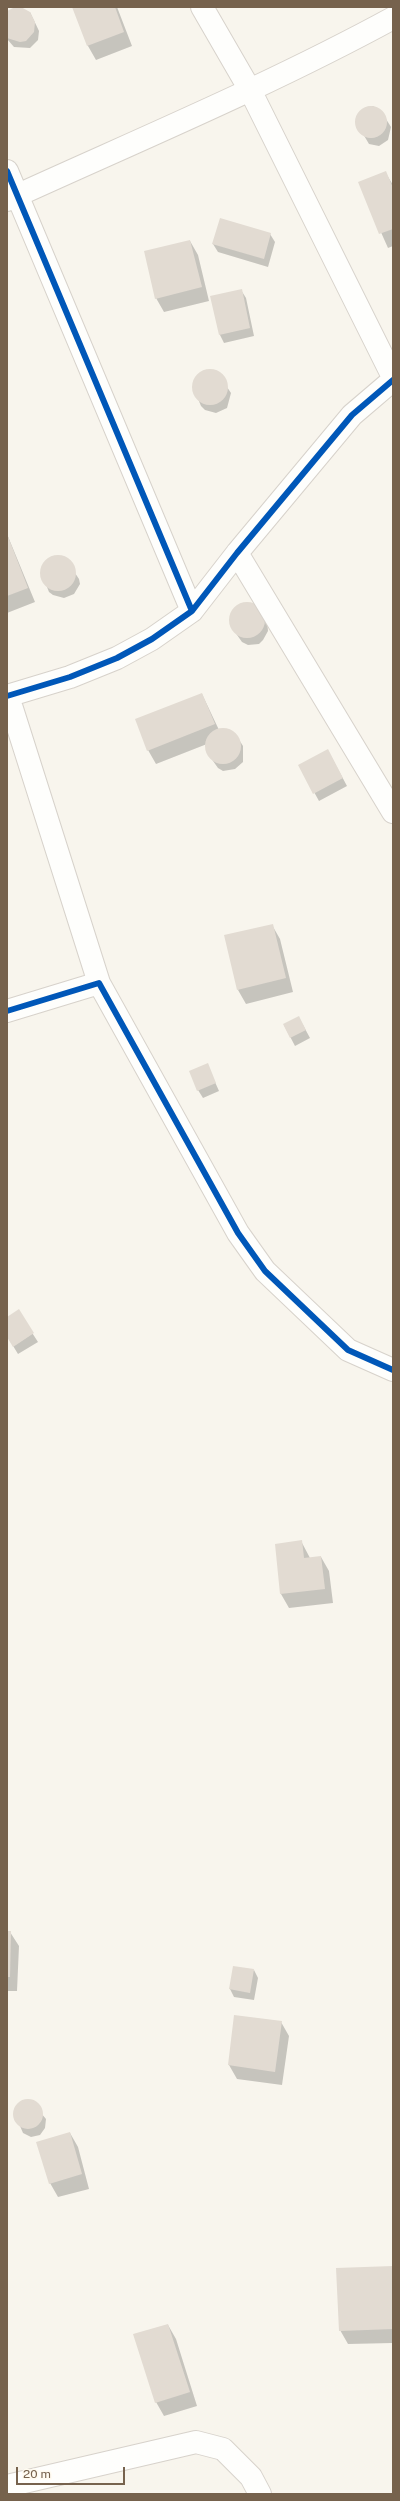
<!DOCTYPE html>
<html>
<head>
<meta charset="utf-8">
<style>
  body { margin:0 }
  #map { position:relative; width:400px; height:2501px; overflow:hidden; background:#f8f5ed; font-family:"Public Sans",sans-serif }
  canvas { display:block }
  .frame { position:absolute; inset:0; border:8px solid #76624d; pointer-events:none }
  .scale { position:absolute; left:16px; top:2467px; width:109px; height:18px; box-sizing:border-box; border:2px solid #76624d; border-top:0; padding-left:5px; font-size:12px; line-height:14px; white-space:nowrap; color:#76624d; -webkit-text-stroke:3px #fffbf0; paint-order:stroke }
</style>
</head>
<body>
<div id="map">
<canvas width="400" height="2501"></canvas>
<div class="frame"></div>
<div class="scale">20 m</div>
</div>
<script>
const context = document.querySelector('canvas').getContext('2d');
context.lineJoin = 'round';
function fill(path, color) { context.fillStyle = color; context.fill(path, 'evenodd'); }
function stroke(path, color, width, dash) { context.strokeStyle = color; context.lineWidth = width; context.lineCap = dash ? 'butt' : 'round'; context.setLineDash(dash || []); context.stroke(path); }
fill(new Path2D(`
  M74,7H117L132,46L96,60L88,46Z
  M7,12H30L39,31L38,40L30,48L14,47L7,39Z
  M373,106L381,111L391,127L388,140L379,146L369,144L356,122L359,113L367,107Z
  M385,172L393,185V246L388,248L359,183Z
  M270,234L275,242L268,267L218,252L213,244Z
  M190,241L198,255L209,301L164,312L156,298Z
  M241,290L246,298L254,336L224,343L220,335L211,297Z
  M208,371L217,372L231,393L227,408L216,413L205,410L201,406L193,387L197,376Z
  M7,534L35,602L7,613Z
  M55,557L65,558L79,579L80,584L74,594L64,598L53,595L49,592L41,572L45,562Z
  M239,605H254L267,620L268,631L263,640L259,644L248,645L242,642L230,625L231,613Z
  M202,694L219,730L225,729L238,738L243,746V762L235,769L223,771L218,768L206,751L207,744L156,764L148,750Z
  M332,758L347,786L319,801L299,765Z
  M272,925L280,939L293,992L246,1004L238,990Z
  M284,1025H303L310,1038L295,1046Z
  M207,1064L219,1091L203,1098L198,1090Z
  M18,1311L38,1342L18,1354L7,1336V1318Z
  M301,1541L310,1558L321,1557L329,1571L333,1603L289,1608L281,1594L276,1545Z
  M7,1932H10L19,1946L17,1991H7Z
  M254,1970L258,1978L254,2000L234,1997L230,1989Z
  M281,2022L289,2036L282,2085L237,2079L229,2065Z
  M31,2101L46,2119L45,2128L40,2135L31,2137L23,2133L14,2112L19,2104Z
  M70,2133L78,2147L89,2189L58,2197L50,2183Z
  M393,2267V2343L348,2344L340,2330Z
  M168,2325L176,2339L197,2406L164,2416L156,2402Z`), '#0003');
fill(new Path2D(`
  M15,7H21L30,12L35,22L34,32L26,41L20,42L7,38V11Z
  M72,7H115L124,32L87,46Z
  M355 122a16 16 0 1 1 32 0a16 16 0 1 1-32 0Z
  M386,171L393,188V229L379,234L358,182Z
  M220,218L271,233L264,259L212,244Z
  M190,240L202,287L155,299L144,251Z
  M242,289L250,328L219,335L210,296Z
  M192 387a18 18 0 1 1 36 0a18 18 0 1 1-36 0Z
  M7,534L28,588L7,596Z
  M40 573a18 18 0 1 1 36 0a18 18 0 1 1-36 0Z
  M229 620a18 18 0 1 1 36 0a18 18 0 1 1-36 0Z
  M202,693L215,724L147,751L135,719Z
  M205 746a18 18 0 1 1 36 0a18 18 0 1 1-36 0Z
  M328,749L343,778L313,794L298,765Z
  M273,924L286,978L237,990L224,935Z
  M299,1016L306,1030L290,1038L283,1024Z
  M208,1063L216,1083L197,1091L189,1071Z
  M19,1309L34,1333L13,1347L7,1337V1317Z
  M302,1540L304,1558L321,1556L325,1589L280,1594L275,1544Z
  M7,1931H11L10,1977H7Z
  M233,1966L254,1969L250,1993L229,1989Z
  M234,2015L282,2021L275,2072L228,2065Z
  M13 2114a15 15 0 1 1 30 0a15 15 0 1 1-30 0Z
  M70,2132L82,2174L49,2184L36,2142Z
  M393,2266V2329L339,2331L336,2268Z
  M168,2324L190,2392L155,2403L133,2334Z`), '#e2dbd2');
const minor = new Path2D(`
  M202,7L250,90L393,377
  M7,171L192,611
  M7,200C136,141 268,86 393,18
  M237,553L393,812
  M7,696L70,677L117,658L152,639L192,611L237,553L352,415L393,380
  M8,696L99,983
  M7,1011L99,983L238,1233L265,1271L348,1350L393,1370
  M7,2486L196,2442L223,2449L251,2477L260,2494`);
stroke(minor, '#d7d2cb', 24);
stroke(minor, '#fefefc', 22);
stroke(new Path2D(`
  M7,171L192,611
  M7,696L70,677L117,658L152,639L192,611L237,553L352,415L393,380
  M7,1011L99,983L238,1233L265,1271L348,1350L393,1370`), '#0057b8', 6);
</script>
</body>
</html>
